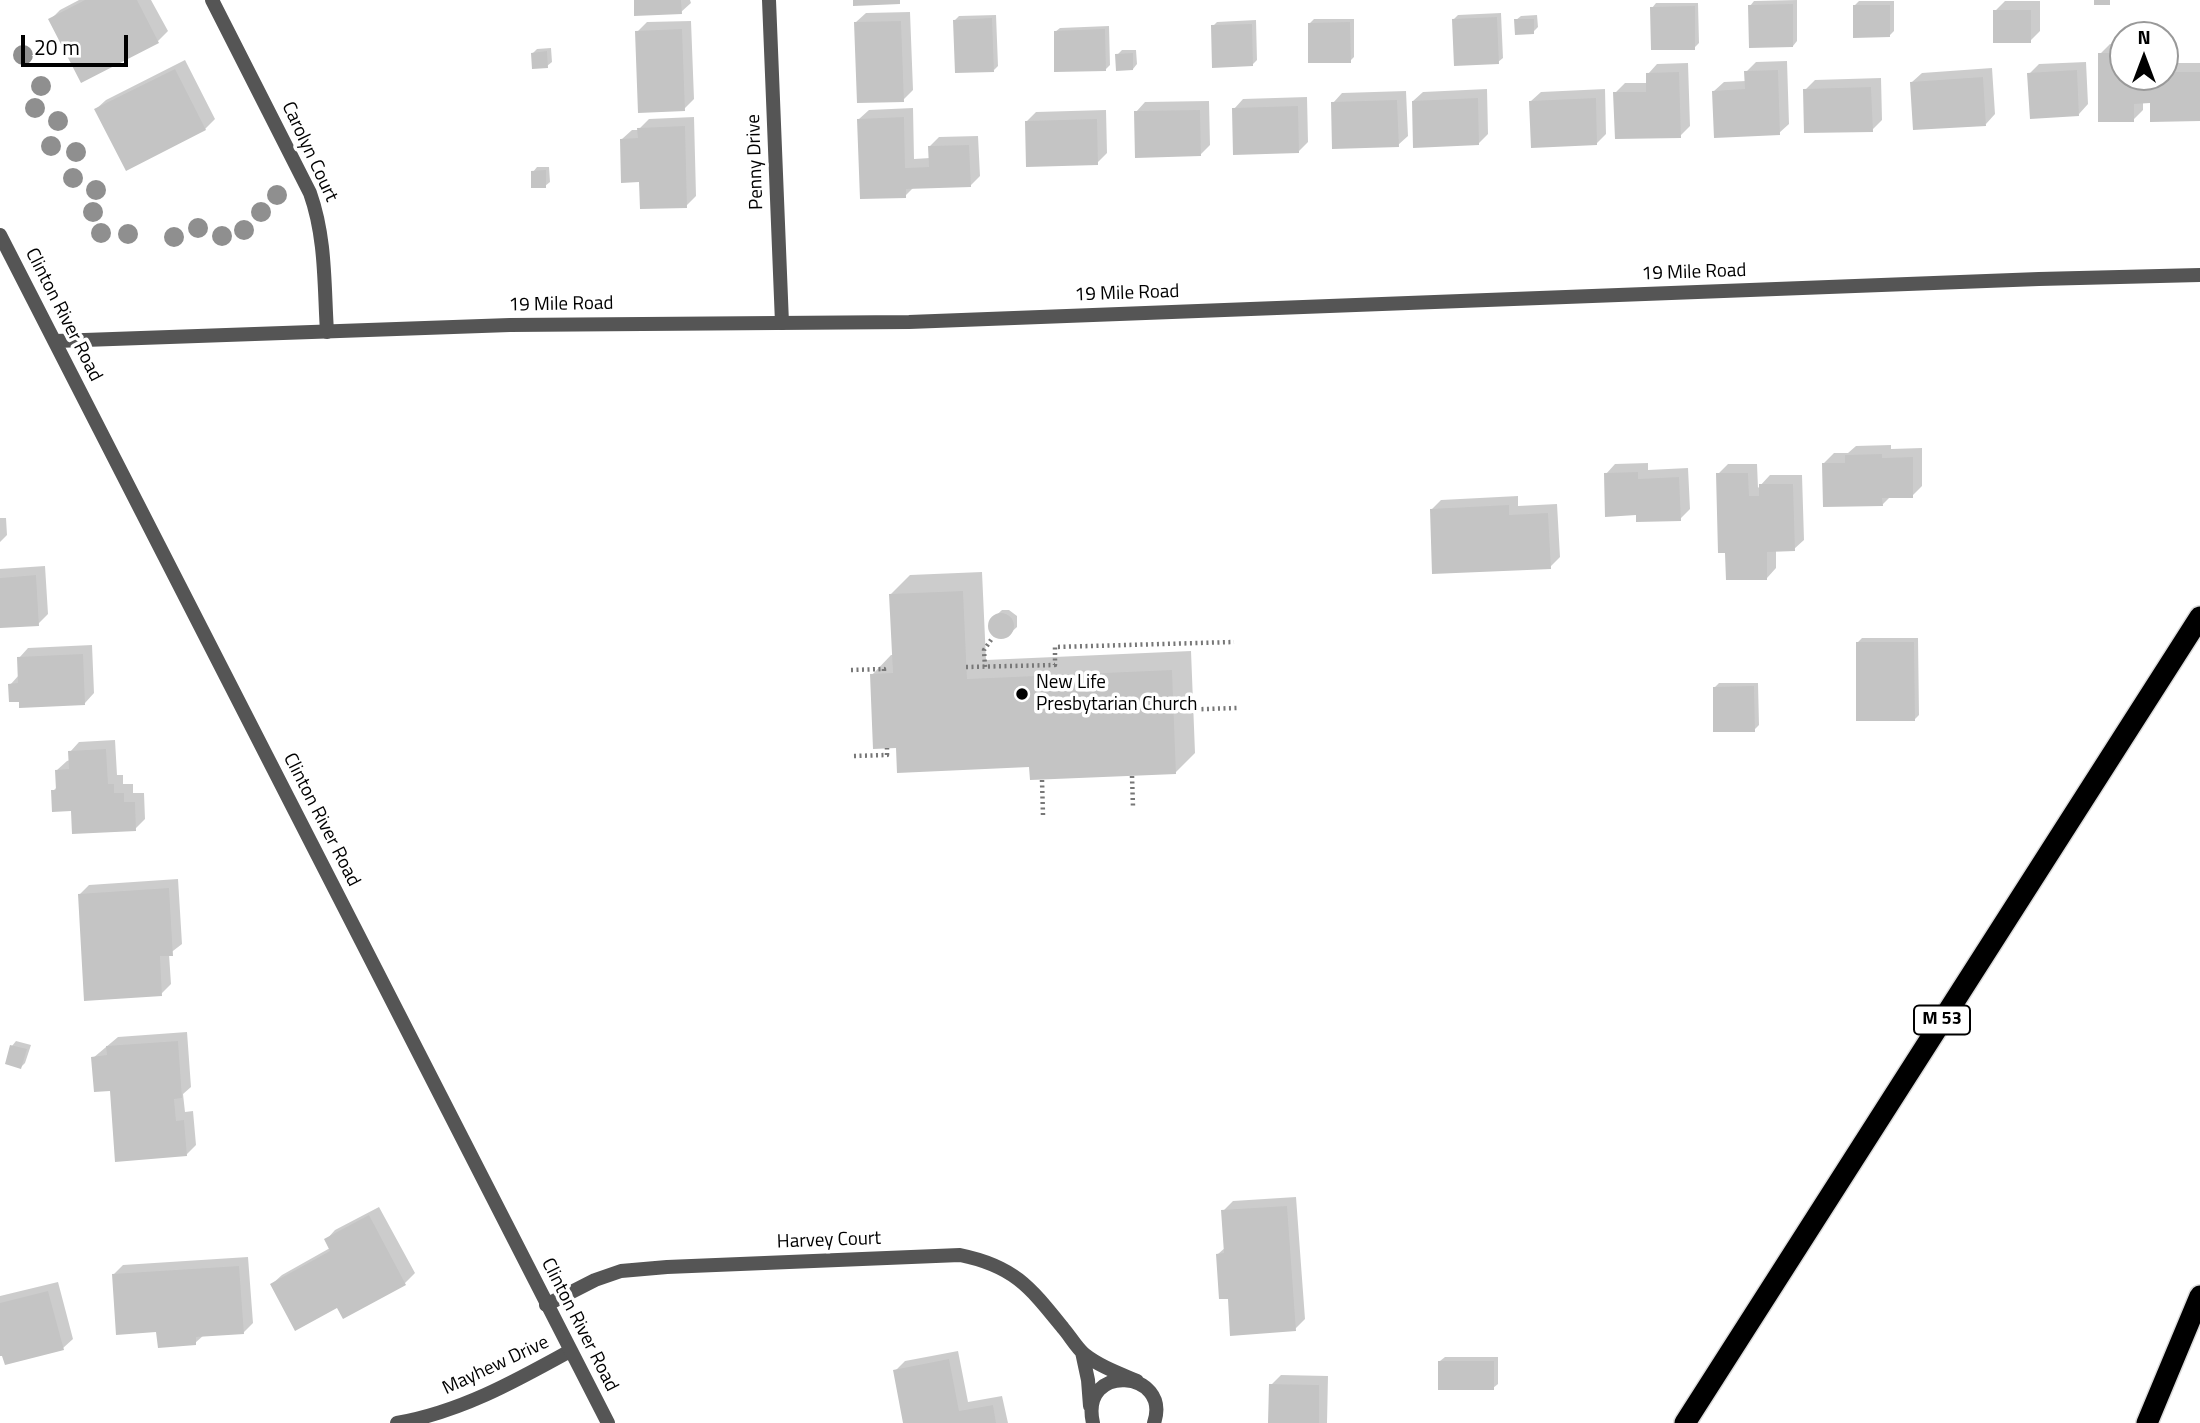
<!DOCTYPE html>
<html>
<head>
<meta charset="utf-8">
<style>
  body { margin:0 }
  #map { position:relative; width:2200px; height:1423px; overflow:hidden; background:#fff; font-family:"Titillium Web",sans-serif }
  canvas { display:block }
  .north { position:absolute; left:2109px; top:21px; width:70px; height:70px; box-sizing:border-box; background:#fff; border:2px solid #999; border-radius:50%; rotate:0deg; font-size:19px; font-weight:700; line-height:28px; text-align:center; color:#000 }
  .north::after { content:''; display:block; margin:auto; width:24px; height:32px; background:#000; clip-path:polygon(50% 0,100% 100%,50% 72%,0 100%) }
  .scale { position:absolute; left:21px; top:35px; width:107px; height:32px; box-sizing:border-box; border:4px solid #000; border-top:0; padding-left:9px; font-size:21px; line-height:24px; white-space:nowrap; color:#000; -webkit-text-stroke:5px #fff; paint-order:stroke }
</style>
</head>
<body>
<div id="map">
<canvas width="2200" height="1423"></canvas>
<div class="north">N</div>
<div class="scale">20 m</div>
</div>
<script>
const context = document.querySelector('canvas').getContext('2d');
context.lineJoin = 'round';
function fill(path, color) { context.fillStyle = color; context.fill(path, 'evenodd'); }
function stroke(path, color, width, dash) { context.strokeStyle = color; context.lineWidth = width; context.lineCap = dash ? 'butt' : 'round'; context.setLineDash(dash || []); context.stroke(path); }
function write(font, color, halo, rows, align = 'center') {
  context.font = font + ' "Titillium Web",sans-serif'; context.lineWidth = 7; context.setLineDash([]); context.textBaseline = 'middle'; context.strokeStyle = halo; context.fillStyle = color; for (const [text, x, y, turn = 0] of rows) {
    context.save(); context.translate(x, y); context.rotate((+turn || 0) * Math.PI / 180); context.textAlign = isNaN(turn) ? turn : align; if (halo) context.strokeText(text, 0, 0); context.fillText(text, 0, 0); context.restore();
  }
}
fill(new Path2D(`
  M79,0H151L168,31L158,41L50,20L60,10Z
  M635,0H690L691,3L681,12Z
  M1797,0V41L1793,46L1750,6L1754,1Z
  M1859,1H1894V31L1889,36L1854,6Z
  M2005,1H2040V31L2030,41L1995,11Z
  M1656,3H1698L1699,43L1694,48L1652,8Z
  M910,12L913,90L903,100L856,22L866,13Z
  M1501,13L1503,58L1498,62L1454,19L1458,15Z
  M996,15L998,66L994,70L954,21L959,16Z
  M1537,15L1538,27L1533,32L1516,20L1521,16Z
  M1314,19H1354V57L1350,61L1309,24Z
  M1256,20L1257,60L1252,65L1213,26L1217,22Z
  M691,21L694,99L684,109L637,32L647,22Z
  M1109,26L1110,65L1106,69L1055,32L1060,28Z
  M2110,44H2123V77H2165V63H2200V119L2151,101L2143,102V110L2133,120L2100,54Z
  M551,48L552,62L547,66L533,53L537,49Z
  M1122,50H1136L1137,64L1133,69L1117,55Z
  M185,60L215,119L205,129L96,109L106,100Z
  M1787,61L1789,124L1779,133L1714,91L1724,82L1746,81V72L1756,62Z
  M2086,62L2088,104L2079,114L2029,74L2039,64Z
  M1688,63L1690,126L1680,136L1615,93L1625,83H1648V74L1657,64Z
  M1992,68L1995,114L1986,124L1912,82L1922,73Z
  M1881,78L1882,120L1872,130L1805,90L1815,80Z
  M1487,89L1488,134L1478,144L1413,101L1423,92Z
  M1605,89L1606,134L1596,144L1531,101L1541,92Z
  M1406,91L1408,136L1398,145L1333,103L1342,93Z
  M1307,97L1308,142L1299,151L1234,109L1243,99Z
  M1209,101L1210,145L1201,154L1136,112L1145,102Z
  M913,108L914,159L930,158L929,147L939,137L978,136L980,176L970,186L914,187L905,196L859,119L869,110Z
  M1106,110L1107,153L1097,163L1026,122L1036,112Z
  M694,117L696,196L686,206L641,180L622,139L632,130H638L649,119Z
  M537,167H549L550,182L545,186L533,172Z
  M1891,445V449L1922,448V486L1912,496H1891L1882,505L1824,463L1834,453H1848L1856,446Z
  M1648,463V470L1688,468L1690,509L1680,519L1637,514L1606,474L1615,464Z
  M1728,464H1757L1758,488L1770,475H1802L1804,540L1794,549L1776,550V568L1767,578L1727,551L1718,474Z
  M1518,496V506L1557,504L1560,557L1550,567L1431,510L1441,500Z
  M0,518H6L7,535L0,542Z
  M45,566L48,614L38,624L0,626V569Z
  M982,572L986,660L1191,651L1195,753L1176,772L1031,765L898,746L872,675L891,655H894L891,594L910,575Z
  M1002,610H1009L1017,616V627L1006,637L998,638L991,633L989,625L990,621Z
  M1862,638H1918L1919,715L1914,720L1857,643Z
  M92,645L94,693L85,703L21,700L10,685L19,675V658L28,648Z
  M1719,683H1758L1759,725L1754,730L1714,688Z
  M115,740L117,775H123V784H133V793H144L145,819L135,829L72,809L53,791L58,786L57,770L67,761L70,760V752L79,742Z
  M178,879L182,944L169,954L171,984L161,994L80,894L89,885Z
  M187,1032L191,1087L183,1094L185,1112L193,1111L196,1145L186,1155L111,1089L93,1058L118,1037Z
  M16,1041L31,1045L25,1063L21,1067L12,1046Z
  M1296,1197L1305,1319L1295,1329L1229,1297L1218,1254L1226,1247L1223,1211L1233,1201Z
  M379,1207L415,1273L405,1283L344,1317L338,1306L272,1284L282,1275L330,1248L326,1240L335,1230Z
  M248,1257L253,1323L243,1333L204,1335L195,1343L158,1330L113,1275L123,1265Z
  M58,1282L73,1339L63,1348L0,1355V1296Z
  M958,1351L968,1402L1002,1396L1008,1423H905L895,1371L905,1361Z
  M1445,1357H1498V1384L1493,1388L1440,1361Z
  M1281,1375L1328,1376L1327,1423H1270L1271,1385Z`), '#0003');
fill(new Path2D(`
  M85,0H137L159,43L81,83L48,19Z
  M634,0H681L682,14L634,16Z
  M853,0H900V4L853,6Z
  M2094,0H2110V5H2094Z
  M1793,4V47L1749,48L1748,5Z
  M1853,5H1890V37L1853,38Z
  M1695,6V50H1651L1650,7Z
  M1993,10H2031V43H1993Z
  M1497,17L1499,64L1454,66L1452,19Z
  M992,18L994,72L955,73L953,20Z
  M1514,19H1534V34L1515,35Z
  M901,21L904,102L857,103L854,22Z
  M1350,22L1351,63H1308V23Z
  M1252,24L1253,66L1212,68L1211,25Z
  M682,29L685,111L638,113L635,31Z
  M1105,29L1106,71L1054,72V31Z
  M547,51L548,68L532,69L531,53Z
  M1133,53V70L1116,71L1115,54Z
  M2098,53H2123V77H2165V72H2200V121L2150,122V103L2134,104V122H2098Z
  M175,69L206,130L126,171L94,109Z
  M1778,70L1780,135L1714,138L1712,91L1745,89L1744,71Z
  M2077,70L2079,116L2030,119L2027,73Z
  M1679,72L1681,138L1615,139L1613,92H1646V73Z
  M1983,77L1986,126L1913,130L1910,82Z
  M1871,87L1873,132L1804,133L1803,89Z
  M1478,98L1479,145L1413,148L1412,101Z
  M1596,98L1597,145L1531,148L1529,101Z
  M1397,100L1399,147L1332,149L1331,102Z
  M1298,106L1299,153L1233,155L1232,108Z
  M1200,110L1201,156L1135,158L1134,111Z
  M904,117L905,168L929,167L928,146L969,145L971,187L906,189V198L860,199L857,119Z
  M1097,119L1098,165L1026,167L1025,121Z
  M685,126L687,208L640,209L639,182L621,183L620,139L638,138L637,128Z
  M546,170V188H531V171Z
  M1882,454V458L1913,457V498H1882L1883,506L1823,507L1822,463H1845V455Z
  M1638,472V479L1679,477L1681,521L1636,522V515L1605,517L1604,473Z
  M1716,473H1748L1749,496H1759V484H1793L1795,551L1767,552V580H1726L1725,553H1718Z
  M1509,505V515L1548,513L1551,569L1432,574L1430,509Z
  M36,575L39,626L0,628V578Z
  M963,591L967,679L1172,670L1176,774L1030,780L1029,767L897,773L896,748L873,749L870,674L893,673L889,594Z
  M988 626a13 13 0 1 1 26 0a13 13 0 1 1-26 0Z
  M1856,642H1914L1915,721H1856Z
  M83,654L85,705L19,708V702H9L8,684L18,683L17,657Z
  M1754,686L1755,732H1713V687Z
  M106,749L108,784H114V793H124V802H135L136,831L72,834L71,811L52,812L51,790H56L55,770L69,769L68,751Z
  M169,888L173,956H160L162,996L84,1001L78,894Z
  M178,1041L182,1098L174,1099L176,1121L184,1120L187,1156L115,1162L110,1091L94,1092L91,1057L107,1055L106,1046Z
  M10,1045L27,1049L21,1069L5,1064Z
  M1287,1206L1296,1331L1230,1336L1228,1299H1219L1216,1254L1224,1253L1221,1210Z
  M369,1215L406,1285L343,1319L337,1308L295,1331L270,1284L330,1251L324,1239Z
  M239,1266L244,1334L196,1337V1345L158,1348L156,1332L116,1335L112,1274Z
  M48,1291L64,1350L5,1365L2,1356H0V1303Z
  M949,1359L959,1411L993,1405L996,1423H903L893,1370Z
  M1438,1361H1494V1390H1438Z
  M1269,1384L1319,1385V1423H1268Z`), '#c4c4c4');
const motorway = new Path2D(`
  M1685,1423L2200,617
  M2147,1423L2200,1296`);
stroke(motorway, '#dbdbdb', 24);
stroke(new Path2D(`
  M966,667L1055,665V647L1234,642
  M985,667L984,650L993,637
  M851,670L884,669V673
  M1174,710L1237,708
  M854,756L887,755V748
  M1132,776L1133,807
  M1042,780L1043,815`), '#777', 4.5, [2, 3.5]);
stroke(new Path2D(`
  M212,0L310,193C326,238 324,285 327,332
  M769,0L782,323
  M546,1305L595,1280L621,1271L667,1267L960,1255C1014,1266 1030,1287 1063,1328C1070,1336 1076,1347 1084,1354C1099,1366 1118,1373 1137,1381
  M1082,1352L1088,1380L1090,1406
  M397,1423C460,1412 514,1382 570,1351
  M1093,1423C1079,1362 1172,1370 1154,1423`), '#555', 14);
stroke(new Path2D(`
  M0,235L608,1423
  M56,341L510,325L909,322L2039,279L2200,275`), '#555', 14);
stroke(motorway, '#000', 21);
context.fillStyle = '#8f8f8f';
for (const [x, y] of [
  [23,55],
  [41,86],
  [35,108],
  [58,121],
  [51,146],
  [76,152],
  [73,178],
  [96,190],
  [277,195],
  [93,212],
  [261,212],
  [198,228],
  [244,230],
  [101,233],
  [128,234],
  [222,236],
  [174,237]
]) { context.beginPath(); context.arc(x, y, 10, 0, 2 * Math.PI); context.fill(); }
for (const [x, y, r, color] of [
  [1022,694,7,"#000"]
]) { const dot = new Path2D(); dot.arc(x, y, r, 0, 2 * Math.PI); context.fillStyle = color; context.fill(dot); stroke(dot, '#fff', 2.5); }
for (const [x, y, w] of [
  [1942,1020,56]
]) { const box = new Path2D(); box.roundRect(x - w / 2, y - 14.5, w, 29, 5); context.fillStyle = '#fff'; context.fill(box); stroke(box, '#000', 2); }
write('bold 18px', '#000', null, [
  ["M 53",1942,1020]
]);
write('19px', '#000', '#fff', [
  ["Carolyn Court",309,152,65],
  ["Penny Drive",756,162,-92],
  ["19 Mile Road",1694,273,-2],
  ["19 Mile Road",1127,294,-2],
  ["19 Mile Road",561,305,-1],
  ["Clinton River Road",63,315,63],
  ["Clinton River Road",321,820,63],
  ["Harvey Court",829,1241,-2],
  ["Clinton River Road",579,1325,63],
  ["Mayhew Drive",496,1366,-25]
]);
write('19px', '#000', '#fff', [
  ["New Life",1036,683],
  ["Presbytarian Church",1036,705]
], 'left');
</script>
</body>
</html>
